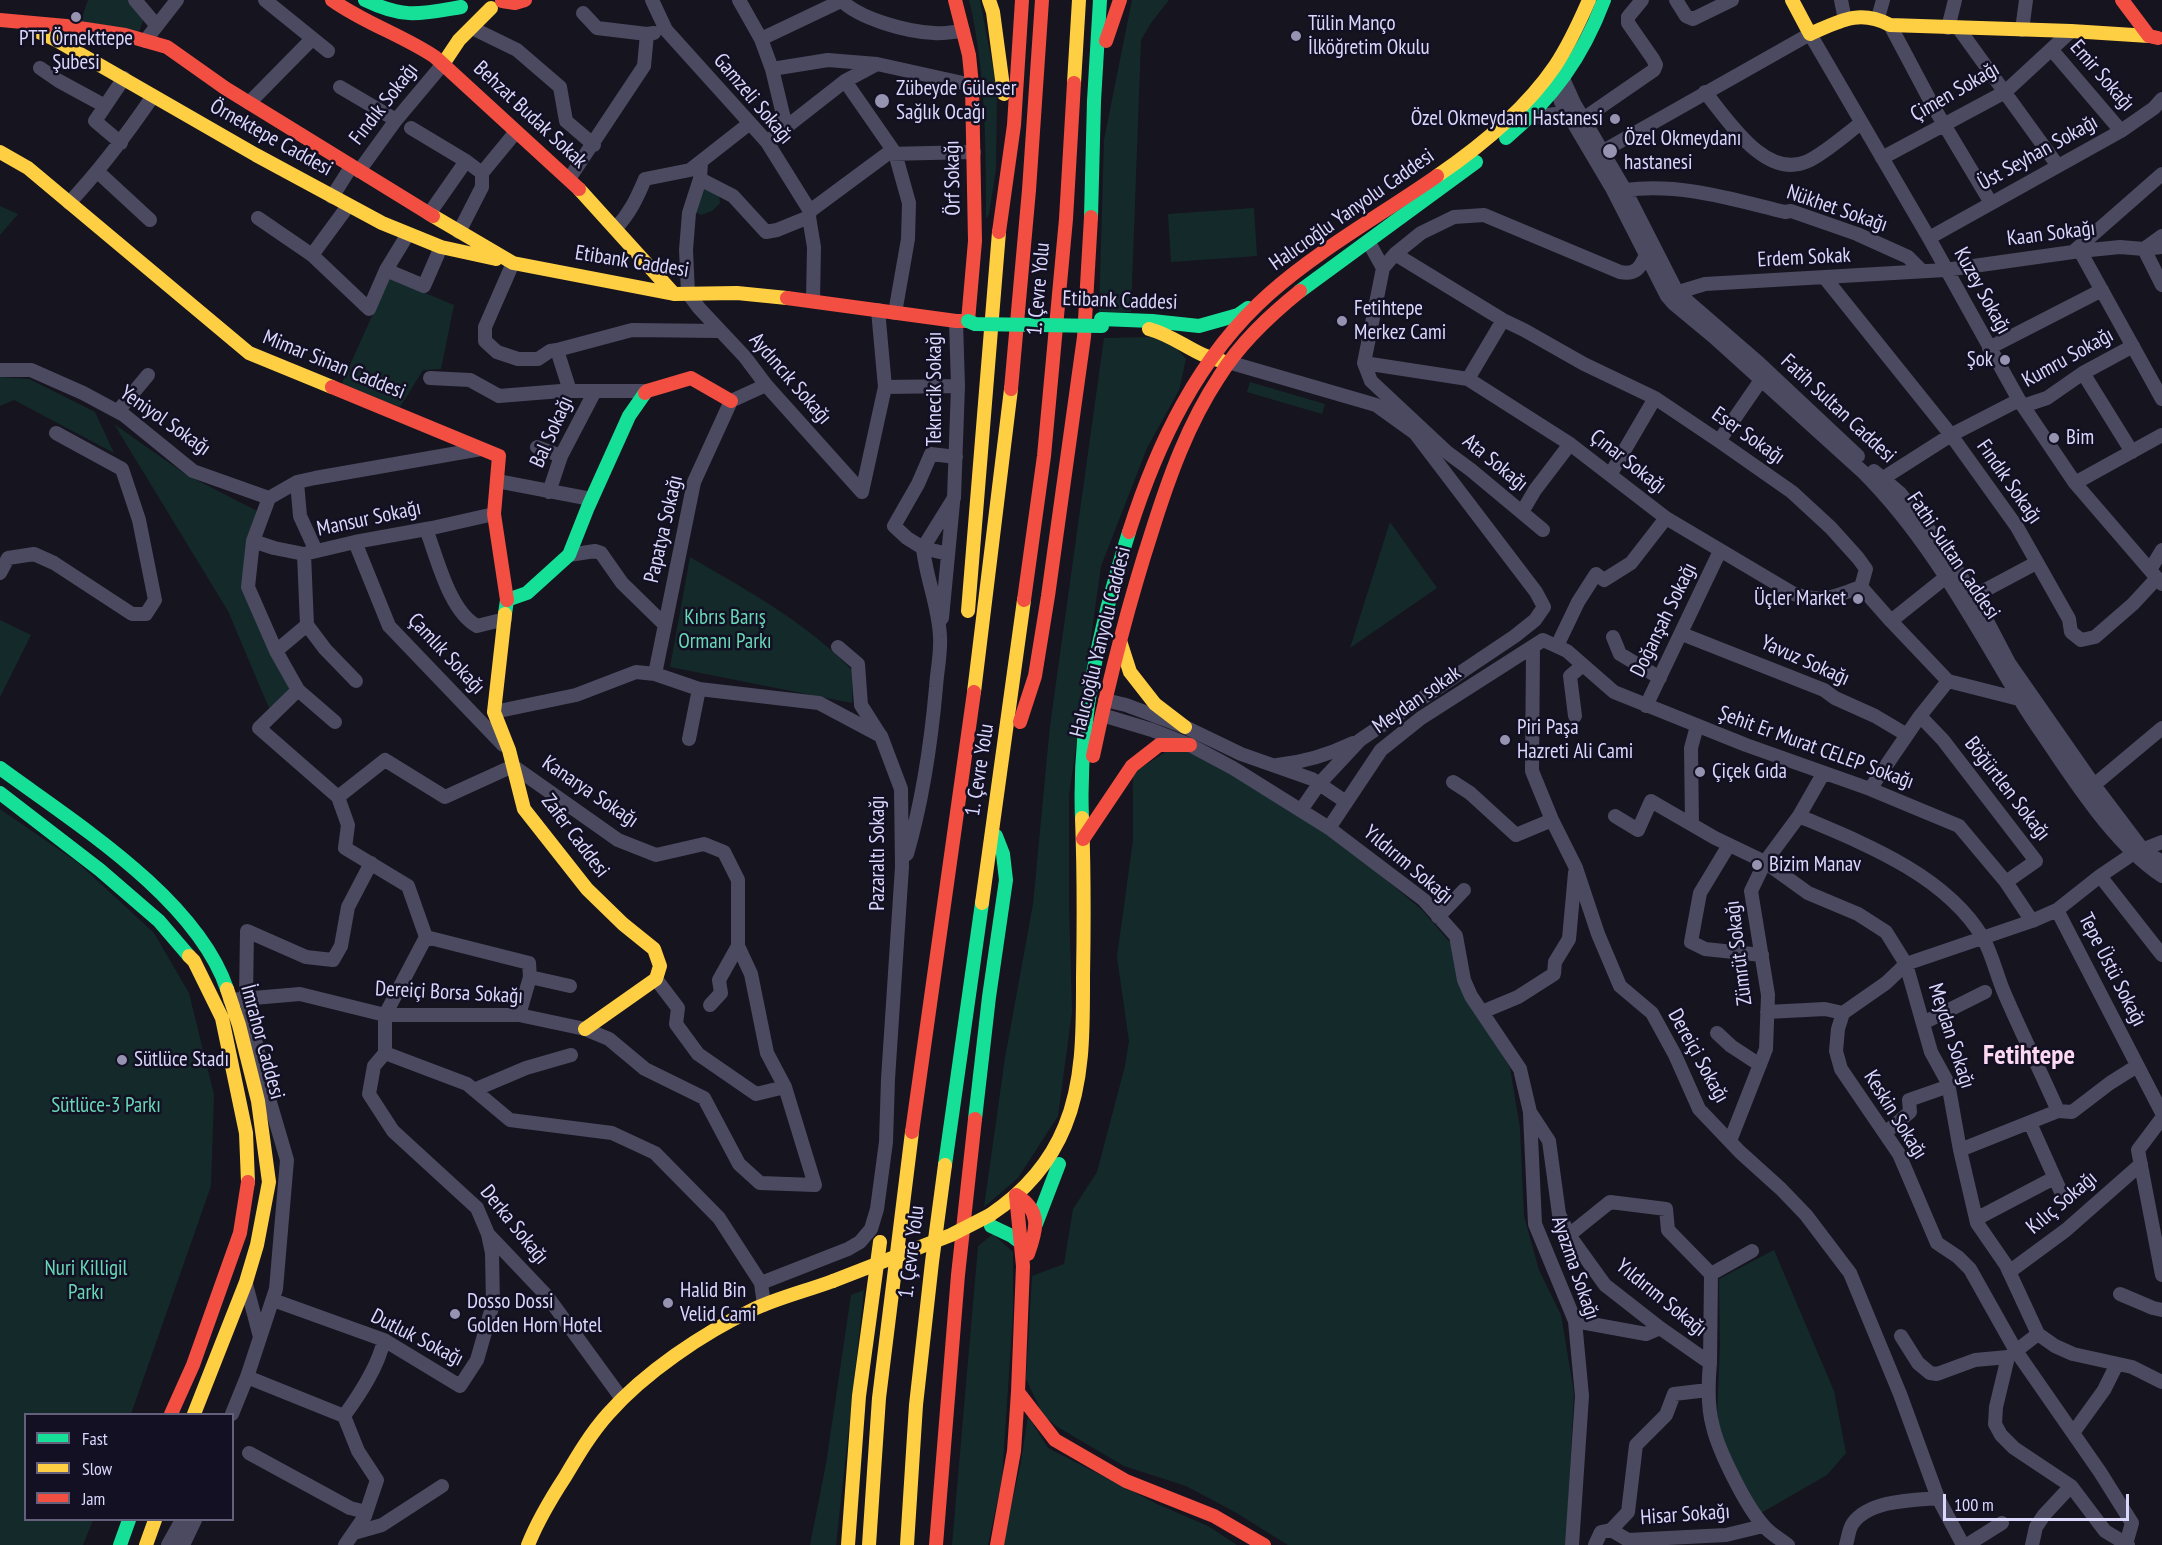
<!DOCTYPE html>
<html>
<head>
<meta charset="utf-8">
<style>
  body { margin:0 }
  #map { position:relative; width:2162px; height:1545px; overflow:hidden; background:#16141f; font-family:"PT Sans Narrow",sans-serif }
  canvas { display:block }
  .legend { position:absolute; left:24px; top:1413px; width:210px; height:108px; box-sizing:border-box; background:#131024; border:2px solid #62607a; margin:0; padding:8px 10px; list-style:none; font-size:18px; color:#d9d7fc }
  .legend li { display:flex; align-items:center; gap:12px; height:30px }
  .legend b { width:30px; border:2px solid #62607a }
  .scale { position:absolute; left:1943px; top:1494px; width:186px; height:27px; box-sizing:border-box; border:3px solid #d9d7fc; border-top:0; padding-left:8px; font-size:18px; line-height:21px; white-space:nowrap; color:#d9d7fc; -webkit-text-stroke:4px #131024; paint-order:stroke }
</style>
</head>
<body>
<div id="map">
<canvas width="2162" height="1545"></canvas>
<ul class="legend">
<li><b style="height:8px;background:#16e098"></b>Fast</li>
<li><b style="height:8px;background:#ffcf43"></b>Slow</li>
<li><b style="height:8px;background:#f24e42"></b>Jam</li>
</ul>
<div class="scale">100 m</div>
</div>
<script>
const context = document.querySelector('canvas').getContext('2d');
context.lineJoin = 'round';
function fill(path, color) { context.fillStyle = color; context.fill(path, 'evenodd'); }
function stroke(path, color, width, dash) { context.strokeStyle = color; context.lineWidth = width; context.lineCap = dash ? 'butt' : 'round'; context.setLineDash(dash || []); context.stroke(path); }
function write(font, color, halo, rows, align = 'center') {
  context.font = font + ' "PT Sans Narrow",sans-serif'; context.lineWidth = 5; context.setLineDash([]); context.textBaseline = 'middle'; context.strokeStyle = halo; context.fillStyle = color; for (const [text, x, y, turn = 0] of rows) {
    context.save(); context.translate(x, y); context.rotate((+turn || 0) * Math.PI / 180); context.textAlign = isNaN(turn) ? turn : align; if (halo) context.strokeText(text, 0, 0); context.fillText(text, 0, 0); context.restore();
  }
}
fill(new Path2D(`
  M88,0H128L144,18L139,32L81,21Z
  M969,0H980L997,90L996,169L989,214L986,219C986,146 986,71 969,0Z
  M1132,0H1169L1151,23L1141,40L1131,312L1099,313L1104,140Z
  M700,187L718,189L720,203L712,211L701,215L693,211Z
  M0,206L18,214L0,235Z
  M1254,208L1257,256L1171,262L1168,214Z
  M389,278L454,305L441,369L423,370L400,407L341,385Z
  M1155,337L1170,341L1186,359L1179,390L1147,448L1101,566L1069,796V904L1072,1012L1058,1116L1018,1178L984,1207L1005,1058L1033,904L1050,726L1104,338Z
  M0,377L29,379L95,412L114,453L14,400L0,406Z
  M1250,382L1325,404L1322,414L1247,392Z
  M114,424L185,474L259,512L246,585L293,691L269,708L228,611Z
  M1390,522L1437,588L1350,648Z
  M690,557C747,590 807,623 853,671L852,703L670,667Z
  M0,620L31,635L0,697Z
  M1178,744L1286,804L1360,858L1422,910L1454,947L1461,987L1510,1068L1520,1128L1524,1216L1539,1270L1561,1315L1574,1393L1566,1545H1288L1235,1512L1186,1486L1124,1466L1056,1426L1043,1415L1026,1379L1032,1276L1064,1264L1073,1209L1097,1172L1125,1066L1129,1041L1117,957L1133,840V773Z
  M0,809L77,862L154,933L189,993L214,1095L211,1186L131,1414H26V1520H93L83,1545H0Z
  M993,1234L1013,1252V1313L1002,1478L988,1545H952L978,1246Z
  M1774,1250L1834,1391L1846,1453L1827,1475L1761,1513L1729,1456L1717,1418L1720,1346L1719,1279Z
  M864,1290L836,1545H810L826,1464L851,1295Z
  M1028,1416L1048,1448L1157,1504L1208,1526L1237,1545H1003L1021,1461Z`), '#142a2a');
stroke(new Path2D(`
  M135,0L157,26
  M265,0L328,51
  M652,0L666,30L767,142L810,211L809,217L814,247L813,301
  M739,0L761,39L772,69L786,127
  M841,0C859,19 908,32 934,33C944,34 953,32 963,31
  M1676,0L1686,16L1693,19L1732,0
  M1841,0L1845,20
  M583,13L597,28L647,34L654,33
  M1878,18L1883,0
  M1890,25L1933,106L1991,203
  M472,28L517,50L560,87L566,121L594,145
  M1948,28L1955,0
  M1959,29L2058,166
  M2022,30L2026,0
  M761,39L841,1
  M145,41L177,0
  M2051,49L2121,131
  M40,68L59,81L105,106
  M772,69L828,60L877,64L972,85
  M845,81L895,153L909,203L908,239L895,313
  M1564,81L1574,103L1625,190L1677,292L1759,363L1858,456
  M340,87L396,120
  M1557,89L1561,102L1613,190L1667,296L1673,303L1714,337L1863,472C1928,537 1971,618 2018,696C2030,717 2045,737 2058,757C2086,798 2120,848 2162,876
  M1705,92C1728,120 1766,181 1808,161C1825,153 1845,135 1861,123
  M249,103L312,39
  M1530,118L1555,114L1569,117
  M1583,119L1654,70L1656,65L1653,59L1628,23V17L1642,0
  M411,128L466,161L482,173
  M767,142L845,81L877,64
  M121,143L95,121L124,78
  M1596,155L1810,34L1929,238L2019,400L2075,483L2162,584
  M1882,158L2005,92L2071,31
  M701,162L700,179L689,213L686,250L688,293L699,308L745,357L766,385L862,492
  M359,171L396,120L443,64
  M98,172L150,220
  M482,173L515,133
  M569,179L644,66L647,34
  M700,179L733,196L766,232L777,230L809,217
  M1625,190C1682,183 1731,199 1785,212L1791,211L1857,234L1908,257L1922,271
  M332,197L351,167
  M69,203C101,169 127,134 153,96
  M810,211L887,154L974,152
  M429,214L466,161
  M258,218L312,255L369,309L386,270L424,286L441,247
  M616,228C630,213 637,198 645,179L690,170L750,123
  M459,232L482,187V173
  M2162,236L2144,249L2162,285
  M1929,238L2121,131L2154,108L2162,99
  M1368,241L1383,268L1395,254L1421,233L1454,217L1484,215L1620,272C1636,275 1640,268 1646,255
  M2080,251L2162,399
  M2073,252L2162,174
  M1395,254L1503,320L1524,330L1584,364L1655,398L1719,441L1792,492L1831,528L1858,558L1866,569L1861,587
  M312,255L348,206
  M513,263L485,327V341L497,352L518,359H538L550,351L557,350
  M1383,268L1364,363L1371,381L1448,453L1471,470L1543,530
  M386,270L408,234
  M1825,278L1951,435L2017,527L2069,619L2071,632L2081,640L2095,637L2133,604L2157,578
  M1672,294L1705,284L1945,270L2080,251L2120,247L2144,249L2162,247
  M878,310L885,387
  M1989,348L2102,290
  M1228,362L1376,405L1415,433L1536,592L1544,607L1535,620L1515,636L1360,740L1319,784L1301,810
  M1364,363L1468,379L1570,444L1666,518L1794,594C1825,603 1831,597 1861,587
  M0,370H31L83,393L124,415L193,471L269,498L297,482L315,478L481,449
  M2083,373L2132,452
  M430,378L470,380L499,396L561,391H647
  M1468,379L1503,320
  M570,391L557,350L632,330L719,331
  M2023,406L2047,398L2083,373L2133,346
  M118,411L148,375
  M1719,441L1761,380
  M537,447L561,456
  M1874,471L1900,493L1938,541L1974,596L2009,663L2094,785L2143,850L2162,862
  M1610,475L1655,398
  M1882,479L1951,435L2019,400
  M497,481L591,499
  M297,482L300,516L316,551
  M2075,483L2162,435
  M549,492L561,456L595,391
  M862,492L885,387L958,386
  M269,498L253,541L248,587L276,651L298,690L335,722
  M1522,512L1535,490L1570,444
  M426,529C437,557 449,611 477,626L505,619
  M253,541L274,548L304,554L355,542L432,528L494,514
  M355,542L389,626L503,745
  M948,554L923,548L954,498L958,386L956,321
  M569,555L595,551L601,553L622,583L664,624
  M2150,570L2162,550
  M0,573L8,558L34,554L54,563L132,614H146L155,600L139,520L122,469L56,433
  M1861,587L1891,621L1948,681L2019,699
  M1974,596L2036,563
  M942,618L953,503
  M1891,621L1946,577
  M307,625L325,649L356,681
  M1682,634L1824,690L1835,698L1875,716L1907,735
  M1613,637L1620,654L1660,678
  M1557,646L1578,602L1596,574L1604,580L1631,563L1666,518
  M838,647L858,664L861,705L880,735
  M1533,648L1532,771L1552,820L1576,868L1598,934L1620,986L1652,1013L1675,1055L1699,1109L1740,1152L1781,1189L1806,1215L1850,1273L1900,1394L1938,1498L1963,1545
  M276,651L307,625L304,554
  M655,674L694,482L731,401L766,385
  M298,690L259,728L338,797L348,825L345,848L408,886L426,937L385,1015V1053L374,1066L369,1094L393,1131L477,1208L488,1234L547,1296L622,1399
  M1105,700L1126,705L1185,727L1241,754L1312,779L1346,802
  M1646,706L1720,551
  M494,712L576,695L636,672L655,674L699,689L819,703L881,736L901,789L902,867L888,1079L886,1142L877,1209L871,1229L860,1242L848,1249L761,1283L764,1305
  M1102,715L1152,730L1190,745L1233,768L1329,828L1424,900L1456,936L1464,980L1471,996L1520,1069L1530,1112L1549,1141L1559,1214L1569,1235L1605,1285L1660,1328L1710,1363C1708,1384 1707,1406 1713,1427C1719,1452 1746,1506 1763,1525C1769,1533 1780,1539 1788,1545
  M1575,716L1570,676L1583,665
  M1920,716L1943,740L2036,861L2006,882
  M689,739L699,689
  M1277,765C1305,762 1328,755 1353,743
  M1453,782L1470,793L1516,835L1552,820
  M2094,785L2162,728
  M1870,789L1920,716L1948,681
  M1615,816L1638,830L1651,801L1715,838L1765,862L1808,893L1858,914L1886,932L1906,964L1931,1052L1948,1083L1960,1150L1977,1223L2006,1265L2038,1334L2055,1346L2073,1354L2132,1367L2162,1382
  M1799,816C1863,843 1946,875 1983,938C1992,954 1996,973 2003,990C2020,1030 2040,1070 2058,1111
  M1692,824L1691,748L1697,726
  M1329,828L1381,750L1421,718L1543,640L1567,651L1614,692L1746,745L1870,789L1959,826L2006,882L2032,921
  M1729,845L1700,893L1691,942L1705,949L1762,955
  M907,854C923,799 931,744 936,687C937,671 941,654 940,637C939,607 926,578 923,548L907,538L894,526L918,484L931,454L956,457
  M2100,876L2162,955
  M2057,910L2162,1113
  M1438,917L1464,890
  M426,937L529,963L530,977L519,1015
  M530,977L570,986
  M656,979L678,1008L676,1024L698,1054L756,1094L785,1087
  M230,1000L300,994L385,1015H519L585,1029L609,1039L645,1069L704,1098L739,1164L760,1183L815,1185L785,1087L767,1053L751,974L738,946V880L724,852L704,844L656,855L618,840L513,766L445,797L385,760L338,797
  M710,1005L721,993L719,980L738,946
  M1482,1012L1518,997L1554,974L1555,962L1569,939L1575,873
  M1767,1012L1825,1009L1843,1013
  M1923,1023L1985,992
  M1717,1033L1731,1046L1760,1065
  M385,1053L467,1084L510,1120L612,1133L655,1153L719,1218L761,1283
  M474,1090L526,1068L571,1055
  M1530,1114L1535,1224L1575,1321L1582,1396L1572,1545
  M2162,1118L2138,1150L2162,1275
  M2030,1123L2061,1192
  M1885,1133L1910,1112L1909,1100L1949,1086
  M1730,1141L1766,1049L1768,995L1751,891L1765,862L1799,816L1823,774
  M1960,1150L2058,1111L2072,1112L2110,1083L2137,1066
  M1976,1219L2054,1178
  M1569,1235L1610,1202L1666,1209L1668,1230L1711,1274L1710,1363
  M2009,1272L2066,1230L2141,1164
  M1711,1274L1752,1251
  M246,1284L260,1337
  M2120,1294L2153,1308L2162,1310
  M273,1300L384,1340L460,1386L477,1360L493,1304L492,1253L488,1234
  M1575,1321L1646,1334L1660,1328
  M1901,1336L1918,1363L1930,1373L1937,1374L1975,1360L2008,1357L2038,1334
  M2008,1357L1996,1407L1995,1424L2001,1435L2014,1448L2071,1486L2105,1531L2128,1545
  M247,1377L344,1416L358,1451L377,1480L365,1516L345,1545
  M232,1414L247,1377L276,1289L287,1160L267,1092L246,998L247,931L306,957L333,960L341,946L348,907L371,863
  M344,1416C360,1394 378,1367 384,1340
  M2073,1433L2104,1390L2117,1364
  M249,1453L350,1508L366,1512
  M1611,1530L1628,1540L1726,1535L1763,1526
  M354,1533L382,1525L442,1486
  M2126,1544L2132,1523L2100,1472L2016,1351L1970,1269L1958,1257L1937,1243L1899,1154L1841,1069L1836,1051L1838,1029L1843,1013L1886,983L1906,964L2032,921L2057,910L2100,876L2134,853L2162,842
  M168,1545L182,1520
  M183,1545L195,1520
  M1595,1545L1601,1532L1611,1530L1628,1512L1636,1445L1666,1415L1674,1394L1708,1390
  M1846,1545C1848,1538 1849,1528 1853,1523C1870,1500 1913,1500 1938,1498
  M1967,1545L2002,1523
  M2032,1545L2036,1527L2044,1515L2071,1486`), '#4b4a60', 14);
stroke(new Path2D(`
  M365,0C404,19 420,14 461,7
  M1506,138C1553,98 1582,58 1604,0
  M1091,217L1094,101L1100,0
  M1300,291L1476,162
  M1101,319L1152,321L1199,326L1238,315L1248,308
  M505,614L507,600L527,593L569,555L588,507L629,416L645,393
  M0,768C75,823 196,898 227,989
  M0,793L100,870L159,921L189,956
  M1082,818C1078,720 1100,625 1129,532
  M975,1119L989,997L1006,880L1003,854L996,836
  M945,1165L982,903
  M1036,1224L1059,1164
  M991,1226L1012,1236L1021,1243
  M120,1545L129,1520`), '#16e098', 14);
stroke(new Path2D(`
  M989,0L993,12L1004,94
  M1792,0L1810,34C1840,21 1859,9 1890,25L2071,31L2149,36
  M30,28L56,40L256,155L382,223L441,247L496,259
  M443,64L459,40L491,8
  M1074,83L1079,0
  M0,152L28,168L249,353L332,387
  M1437,176C1481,146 1525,110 1555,66C1569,45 1579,23 1589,0
  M579,189L674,294
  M433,216L513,263L674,294L737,293L787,298
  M1149,329C1176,336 1195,356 1222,361
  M968,611L999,232
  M505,614L494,712L509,750L524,809L587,889L623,924L654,949L660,966L656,979L585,1029
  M1120,641L1130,672L1155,704L1185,727
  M974,692L1011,389
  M982,903L1024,600
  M189,956L194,961L222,1018L246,1133L248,1182
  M990,1215C1023,1193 1050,1163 1065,1126C1084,1080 1083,1027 1083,977C1084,924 1084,871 1082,818
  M194,1414L246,1282L257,1245L269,1182L258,1101L239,1025L227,989
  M146,1545L155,1520
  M528,1545C538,1520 550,1500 565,1477C578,1455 591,1433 608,1414C644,1373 703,1333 752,1310C777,1298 806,1291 833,1281
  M848,1545L859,1396L880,1242
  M869,1545L879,1398L912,1132
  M907,1545L916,1405L932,1262L945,1165`), '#ffcf43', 14);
stroke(new Path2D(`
  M332,0C364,23 402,35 435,57L579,189
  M2122,0L2149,36L2158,38
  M502,1L515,3L525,0
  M0,20L66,26L125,35L167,47L225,88L433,216
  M1106,41L1120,0
  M999,232L1014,125L1022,0
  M787,298L956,321H968L975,241L972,85L969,55L955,0
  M332,387L499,456L494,514L507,600
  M1011,389L1029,190L1042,0
  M645,393L647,391L691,378L731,401
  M1129,532C1157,444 1198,357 1269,294C1320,249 1381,215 1437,176
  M1024,600L1044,456L1066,219L1074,83
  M1020,722L1035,676L1048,596L1084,337L1091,217
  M1093,756C1109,680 1128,605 1152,531C1169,477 1188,424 1219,377C1240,343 1269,316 1300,291
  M1083,839L1132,766L1159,745H1190
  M912,1132L974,692
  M1016,1195C1042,1211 1037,1229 1028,1254
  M1018,1392L1055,1440L1126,1481L1214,1516L1264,1545
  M171,1414L193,1365L240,1233L248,1182
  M936,1545L958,1275L975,1119
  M997,1545L1014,1451L1018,1392L1023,1266L1016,1195`), '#f24e42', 14);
stroke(new Path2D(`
  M968,321L975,324L1102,326`), '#16e098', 14);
stroke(new Path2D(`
  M833,1281L951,1235L990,1215`), '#ffcf43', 14);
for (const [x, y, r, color] of [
  [76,17,6,"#9593af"],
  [1296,36,6,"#9593af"],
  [882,101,8,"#9593af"],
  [1615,119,6,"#9593af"],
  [1610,151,8,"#9593af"],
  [1342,321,6,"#9593af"],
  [2005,360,6,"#9593af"],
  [2054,438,6,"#9593af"],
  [1858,599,6,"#9593af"],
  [1505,740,6,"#9593af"],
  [1700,772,6,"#9593af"],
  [1757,865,6,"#9593af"],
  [122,1060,6,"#9593af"],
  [668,1303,6,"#9593af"],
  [455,1314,6,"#9593af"]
]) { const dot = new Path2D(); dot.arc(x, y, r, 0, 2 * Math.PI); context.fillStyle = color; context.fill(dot); stroke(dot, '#131024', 2); }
write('21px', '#d9d7fc', '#131024', [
  ["Tülin Manço",1308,24],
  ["İlköğretim Okulu",1308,48],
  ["PTT Örnekttepe",76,39,"center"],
  ["Şubesi",76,63,"center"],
  ["Zübeyde Güleser",896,89],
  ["Sağlık Ocağı",896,113],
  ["Özel Okmeydanı Hastanesi",1603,119,"right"],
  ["Özel Okmeydanı",1624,139],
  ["hastanesi",1624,163],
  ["Fetihtepe",1354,309],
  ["Merkez Cami",1354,333],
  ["Şok",1993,360,"right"],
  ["Bim",2066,438],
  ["Üçler Market",1846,599,"right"],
  ["Piri Paşa",1517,728],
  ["Hazreti Ali Cami",1517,752],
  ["Çiçek Gıda",1712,772],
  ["Bizim Manav",1769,865],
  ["Sütlüce Stadı",134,1060],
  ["Halid Bin",680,1291],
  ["Velid Cami",680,1315],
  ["Dosso Dossi",467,1302],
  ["Golden Horn Hotel",467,1326]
], 'left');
write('21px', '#d9d7fc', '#131024', [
  ["Emir Sokağı",2102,76,49],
  ["Çimen Sokağı",1955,92,-30],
  ["Gamzeli Sokağı",753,99,50],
  ["Fındık Sokağı",384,104,-52],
  ["Behzat Budak Sokak",530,115,43],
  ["Örnektepe Caddesi",271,138,29],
  ["Üst Seyhan Sokağı",2038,153,-29],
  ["Örf Sokağı",953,178,-91],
  ["Nükhet Sokağı",1837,209,19],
  ["Halıcıoğlu Yanyolu Caddesi",1352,210,-35],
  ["Kaan Sokağı",2051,234,-7],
  ["Erdem Sokak",1804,258,-3],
  ["Etibank Caddesi",632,262,9],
  ["1. Çevre Yolu",1039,289,-85],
  ["Kuzey Sokağı",1982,291,61],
  ["Etibank Caddesi",1120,301,2],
  ["Kumru Sokağı",2068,358,-29],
  ["Mimar Sinan Caddesi",334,365,22],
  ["Aydıncık Sokağı",790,379,49],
  ["Teknecik Sokağı",935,389,-90],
  ["Fatih Sultan Caddesi",1838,409,43],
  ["Yeniyol Sokağı",165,421,35],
  ["Bal Sokağı",552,432,-66],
  ["Eser Sokağı",1748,436,35],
  ["Çınar Sokağı",1628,462,38],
  ["Ata Sokağı",1495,463,39],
  ["Fındık Sokağı",2009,482,55],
  ["Mansur Sokağı",369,519,-12],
  ["Papatya Sokağı",664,529,-77],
  ["Fathi Sultan Caddesi",1953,556,56],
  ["Doğanşah Sokağı",1664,620,-64],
  ["Halıcıoğlu Yanyolu Caddesi",1101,642,-76],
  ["Çamlık Sokağı",446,654,47],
  ["Yavuz Sokağı",1805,661,24],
  ["Meydan sokak",1417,700,-35],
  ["Şehit Er Murat CELEP Sokağı",1816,748,20],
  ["1. Çevre Yolu",980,770,-81],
  ["Böğürtlen Sokağı",2007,789,52],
  ["Kanarya Sokağı",590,792,34],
  ["Zafer Caddesi",575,836,53],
  ["Pazaraltı Sokağı",878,853,-90],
  ["Yıldırım Sokağı",1408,865,40],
  ["Zümrüt Sokağı",1739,953,-97],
  ["Tepe Üstü Sokağı",2112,970,63],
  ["Dereiçi Borsa Sokağı",449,993,3],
  ["Meydan Sokağı",1951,1036,72],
  ["İmrahor Caddesi",262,1042,75],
  ["Dereiçi Sokağı",1698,1056,61],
  ["Keskin Sokağı",1895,1115,58],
  ["Kılıç Sokağı",2062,1203,-40],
  ["Derka Sokağı",514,1225,51],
  ["1. Çevre Yolu",912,1252,-83],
  ["Ayazma Sokağı",1575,1268,71],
  ["Yıldırım Sokağı",1661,1298,39],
  ["Dutluk Sokağı",417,1338,27],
  ["Hisar Sokağı",1685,1515,-4]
]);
write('21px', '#67d7b6', '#131024', [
  ["Kıbrıs Barış",725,618],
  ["Ormanı Parkı",725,642],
  ["Sütlüce-3 Parkı",106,1106],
  ["Nuri Killigil",86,1269],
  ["Parkı",86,1293]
]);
write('bold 27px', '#fcd8f1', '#131024', [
  ["Fetihtepe",2029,1056]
]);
</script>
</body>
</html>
